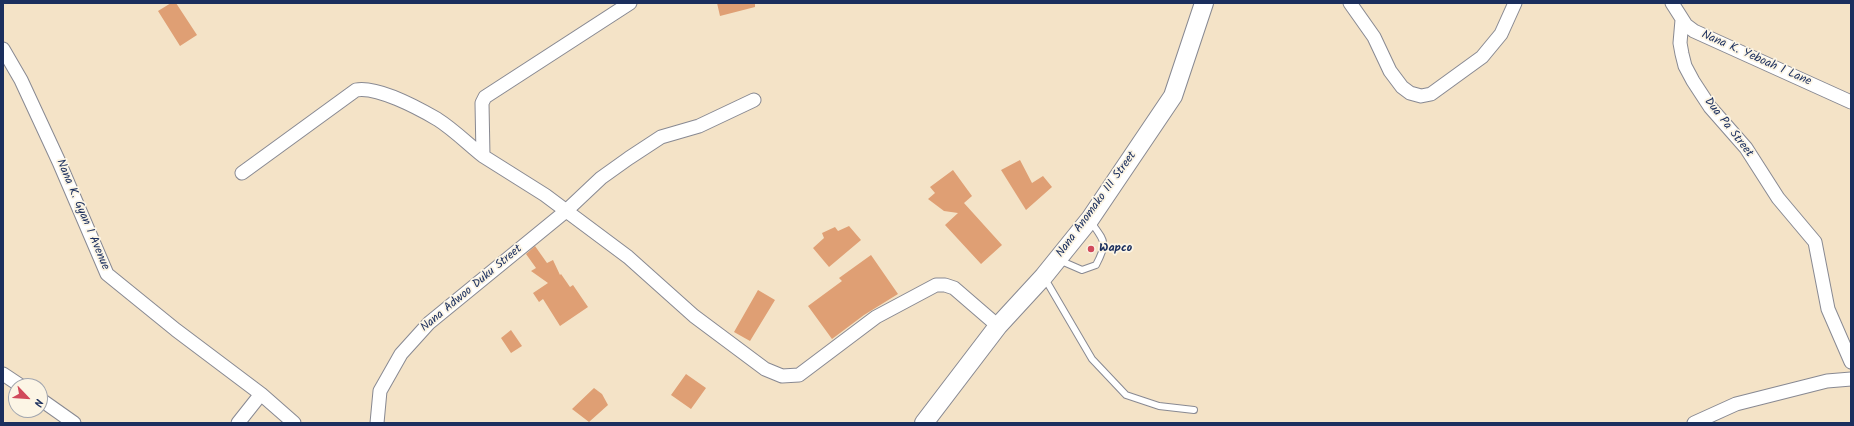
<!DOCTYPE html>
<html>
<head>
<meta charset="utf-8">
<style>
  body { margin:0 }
  #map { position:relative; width:1854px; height:426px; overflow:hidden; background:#f4e3c7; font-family:Kalam,sans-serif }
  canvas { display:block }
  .frame { position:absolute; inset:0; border:4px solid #1b2f5e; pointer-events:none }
  .north { position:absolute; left:8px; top:378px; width:40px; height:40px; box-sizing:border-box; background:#fcf5e5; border:1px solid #a2a6af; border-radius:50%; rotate:115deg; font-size:11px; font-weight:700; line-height:16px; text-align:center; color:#1b2f5e }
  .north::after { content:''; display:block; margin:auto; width:14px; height:18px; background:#d1495b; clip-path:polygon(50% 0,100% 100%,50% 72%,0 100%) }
</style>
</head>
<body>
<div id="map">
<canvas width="1854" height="426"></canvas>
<div class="frame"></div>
<div class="north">N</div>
</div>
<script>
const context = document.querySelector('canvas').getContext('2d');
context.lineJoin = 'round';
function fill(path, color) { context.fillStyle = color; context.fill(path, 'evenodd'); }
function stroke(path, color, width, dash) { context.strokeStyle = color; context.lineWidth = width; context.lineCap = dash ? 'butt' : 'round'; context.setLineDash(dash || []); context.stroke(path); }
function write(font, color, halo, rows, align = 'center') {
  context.font = font + ' Kalam,sans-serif'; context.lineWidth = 3.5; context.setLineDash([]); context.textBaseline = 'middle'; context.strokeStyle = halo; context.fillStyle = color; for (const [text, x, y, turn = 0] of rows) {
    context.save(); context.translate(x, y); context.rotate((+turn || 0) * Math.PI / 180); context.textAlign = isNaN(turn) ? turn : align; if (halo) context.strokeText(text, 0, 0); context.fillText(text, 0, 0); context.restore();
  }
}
fill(new Path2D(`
  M171,3H176L197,35L180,46L158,11Z
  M717,3H755V7L720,16Z
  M1020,160L1032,183L1043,176L1052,187L1026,210L1001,170Z
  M953,170L972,196L964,203L1002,245L981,264L945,225L958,213L944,211L928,199L935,193L930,187Z
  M849,226L861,240L829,267L813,248L824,238L822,233L835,227L838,231Z
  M535,246L547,263L553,260L560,275L561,274L570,287L573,285L588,307L560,326L543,299L539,302L533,293L548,283L531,271L536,268L526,254Z
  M871,255L898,294L864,315L832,339L808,306L842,281L839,278Z
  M758,290L775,300L750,341L734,332Z
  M511,330L522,346L511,353L501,338Z
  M686,374L706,388L691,409L671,395Z
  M594,388L602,394L608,405L589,422L572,409Z`), '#df9f74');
const lane = new Path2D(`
  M1059,260L1082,270L1096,265C1108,242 1105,242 1091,222
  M1044,277L1092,359L1126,395L1159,406L1194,410`);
const street = new Path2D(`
  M1350,3L1374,37L1390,71L1402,87L1410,93L1421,96L1431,94L1482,57L1501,34L1515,3
  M1672,3L1686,25L1694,31L1851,102
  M1682,20L1680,43L1682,54L1685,66L1693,81L1710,107L1746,148L1778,198L1815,242L1828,309L1851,362
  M3,49L21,80L59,162L107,274L176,330L261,394L294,423
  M483,156L545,195L628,257L694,316L765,369L782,376L799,375L876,317L936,285H945L954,288L998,326
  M242,173L356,90C377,86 418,108 437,119C453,129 468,144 483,156L482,103L485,97L630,3
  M3,374L21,386
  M40,399L74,423
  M238,423L261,394
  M377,423L380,391L401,354L429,323L566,211L601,178L629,158L661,137L699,126L754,100
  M1694,423L1736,404L1827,381L1851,379`);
const secondary = new Path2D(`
  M924,423L998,326L1044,276L1090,219L1173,96L1204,3`);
stroke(lane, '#888992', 8);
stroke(street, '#888992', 15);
stroke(secondary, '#888992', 20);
stroke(lane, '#fff', 6);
stroke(street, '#fff', 13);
stroke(secondary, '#fff', 18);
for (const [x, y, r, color] of [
  [1091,249,4,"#d1495b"]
]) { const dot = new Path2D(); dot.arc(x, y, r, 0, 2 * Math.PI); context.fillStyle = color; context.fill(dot); stroke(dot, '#fcf5e5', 1.5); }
write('12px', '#1b2f5e', '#fcf5e5', [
  ["Nana K. Yeboah 1 Lane",1756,59,24],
  ["Dua Pa Street",1728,128,52],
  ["Nana Anomako III Street",1097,205,-54],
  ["Nana K. Gyan I Avenue",82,215,67],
  ["Nana Adwoo Duku Street",472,289,-40]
]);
write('bold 12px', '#1b2f5e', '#fcf5e5', [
  ["Wapco",1099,249]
], 'left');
</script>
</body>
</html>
